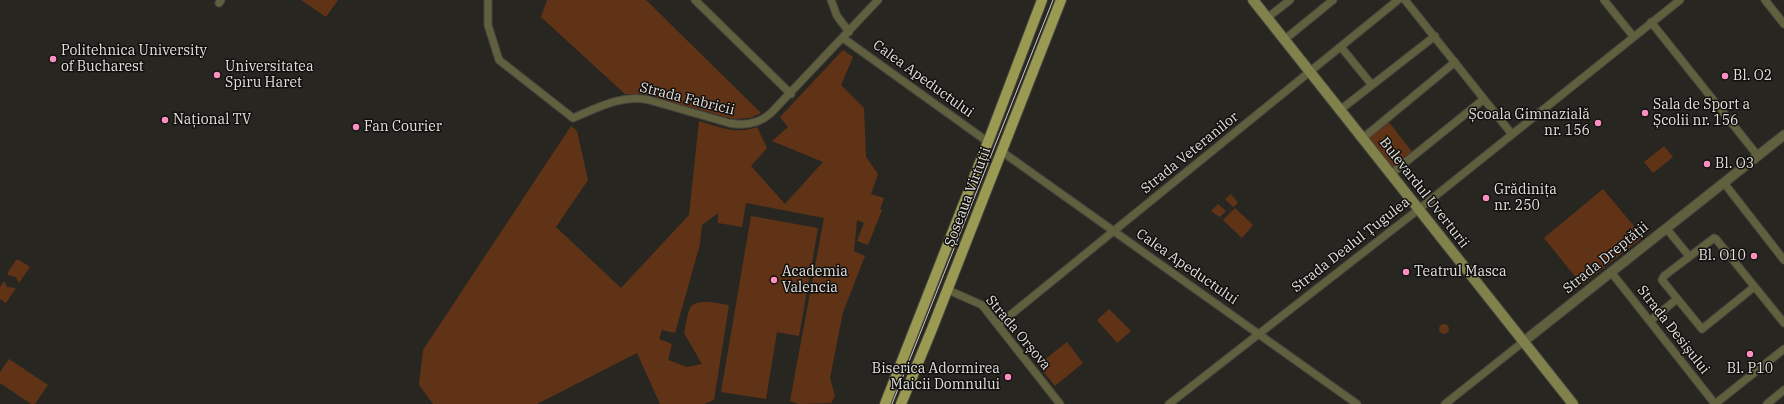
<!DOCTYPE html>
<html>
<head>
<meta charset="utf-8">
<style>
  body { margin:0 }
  canvas { display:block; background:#282621 }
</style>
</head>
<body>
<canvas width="1784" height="404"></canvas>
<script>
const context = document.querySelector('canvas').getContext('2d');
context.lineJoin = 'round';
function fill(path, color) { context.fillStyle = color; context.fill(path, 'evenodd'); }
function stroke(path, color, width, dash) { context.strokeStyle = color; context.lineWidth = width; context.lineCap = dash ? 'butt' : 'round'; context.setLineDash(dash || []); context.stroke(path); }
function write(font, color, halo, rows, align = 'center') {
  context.font = font + ' "IBM Plex Serif",serif'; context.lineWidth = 3; context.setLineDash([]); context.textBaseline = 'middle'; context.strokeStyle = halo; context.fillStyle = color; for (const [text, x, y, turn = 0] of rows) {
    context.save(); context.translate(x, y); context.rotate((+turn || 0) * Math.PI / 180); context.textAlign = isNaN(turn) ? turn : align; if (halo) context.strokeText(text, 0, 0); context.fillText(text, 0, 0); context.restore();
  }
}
fill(new Path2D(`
  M301,0H338L326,17Z
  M547,0H646L761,113L750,118L733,119L643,94H625L541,17Z
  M843,50L853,57L841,85L864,108L866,157L878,174L871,194L884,198L880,209L882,210L868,245L857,241L864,223L857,220L854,251L865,256L843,312L830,378L835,396L831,403L799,404L790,401L824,218L746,203L742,227L718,223V213L702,225L700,244L675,333L662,330L659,339L672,344L668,360L687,367L702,364L684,333C686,325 687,315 690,308C696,297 720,304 729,305L714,400L704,404H660L637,353L537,404H433L419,385L423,350L571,126L577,131L588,180L556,227L621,288L689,215L699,121C718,127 738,135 757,127L767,148L751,166L785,204L823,162L772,141L788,127L780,117Z
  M1389,122L1412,152L1391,169L1367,139Z
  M1664,146L1673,157L1653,173L1644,162Z
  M1603,189L1643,237L1582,285L1544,238Z
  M1231,194L1238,203L1233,207L1225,199Z
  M1218,204L1226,211L1220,217L1211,211Z
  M1235,208L1253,225L1242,238L1223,220Z
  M751,216L818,228L799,336L777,332L766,399L721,392Z
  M16,260H19L30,267L19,283L16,277L8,275V272Z
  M4,281L7,287L16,288L6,303L0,299V287Z
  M1109,309L1131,331L1117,343L1097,320Z
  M1439 329a5 5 0 1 1 10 0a5 5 0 1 1-10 0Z
  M1067,342L1083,363L1055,386L1038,365Z
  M9,359L48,385L35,404H31L0,383V372Z`), '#613316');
const minor = new Path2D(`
  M488,0V25L499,60L573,118C597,108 622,94 649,100L729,123C745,126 759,124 771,113L878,0
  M695,0L791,94
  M831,0L837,16L849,32
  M1405,0L1511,133
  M1604,0L1633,36
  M1765,0L1784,24
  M219,3L221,0
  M1267,18L1290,0
  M1651,22L1758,156
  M843,38L988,142
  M1284,40L1333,0
  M1341,47L1372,85
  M1340,110L1435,36
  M1363,138L1455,62
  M1001,151L1357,404
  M1391,174L1484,99
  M1724,183L1784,260
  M1666,228L1689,256
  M1611,272L1715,404
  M1754,287L1702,329L1662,280L1664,276L1714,238L1716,239L1784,323
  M948,290L982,305L1060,404
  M1650,321L1677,299
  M998,325L1398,0
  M1169,404L1419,209L1680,0
  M1445,404L1523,342
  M1715,404L1784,349
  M1767,404L1784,390`);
const tertiary = new Path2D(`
  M1523,342L1784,135`);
const secondary = new Path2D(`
  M1253,0L1573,404`);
const primary = new Path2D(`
  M885,404L988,142L1042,0
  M901,404L932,329L1061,0`);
stroke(minor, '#46443f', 9);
stroke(tertiary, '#46443f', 11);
stroke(secondary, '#46443f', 12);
stroke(primary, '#46443f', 12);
stroke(minor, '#60603f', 7);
stroke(tertiary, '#60603f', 9);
stroke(secondary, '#80814b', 10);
stroke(primary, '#9a9a53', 10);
stroke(new Path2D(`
  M892,404L1053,0`), '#cdcbc8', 1);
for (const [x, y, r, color] of [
  [53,59,4,"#fc8fc2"],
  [217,75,4,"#fc8fc2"],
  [1725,76,4,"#fc8fc2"],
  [1645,113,4,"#fc8fc2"],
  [165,120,4,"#fc8fc2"],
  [1598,123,4,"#fc8fc2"],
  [356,127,4,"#fc8fc2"],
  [1707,164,4,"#fc8fc2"],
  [1486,198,4,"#fc8fc2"],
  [1754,256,4,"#fc8fc2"],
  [1406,272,4,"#fc8fc2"],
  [774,280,4,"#fc8fc2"],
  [1750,354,4,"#fc8fc2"],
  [1008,377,4,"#fc8fc2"]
]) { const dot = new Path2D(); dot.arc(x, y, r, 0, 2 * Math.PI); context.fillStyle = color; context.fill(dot); stroke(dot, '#100f0d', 1.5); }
write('14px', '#e2e0dd', '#100f0d', [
  ["Politehnica University",61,51],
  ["of Bucharest",61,67],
  ["Universitatea",225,67],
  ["Spiru Haret",225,83],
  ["Bl. O2",1733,76],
  ["Sala de Sport a",1653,105],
  ["Școlii nr. 156",1653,121],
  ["Școala Gimnazială",1590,115,"right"],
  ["nr. 156",1590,131,"right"],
  ["Național TV",173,120],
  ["Fan Courier",364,127],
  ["Bl. O3",1715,164],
  ["Grădinița",1494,190],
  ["nr. 250",1494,206],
  ["Bl. O10",1746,256,"right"],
  ["Academia",782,272],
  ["Valencia",782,288],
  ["Teatrul Masca",1414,272],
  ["Biserica Adormirea",1000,369,"right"],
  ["Maicii Domnului",1000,385,"right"],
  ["Bl. P10",1750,369,"center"]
], 'left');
write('14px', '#e2e0dd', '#100f0d', [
  ["Calea Apeductului",923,79,36],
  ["Strada Fabricii",687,99,14],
  ["Strada Veteranilor",1190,153,-39],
  ["Bulevardul Uverturii",1424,193,52],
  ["Șoseaua Virtuții",968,197,-69],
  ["Strada Dealul Țugulea",1351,245,-38],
  ["Strada Dreptății",1606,258,-39],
  ["Calea Apeductului",1187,267,35],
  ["Strada Desișului",1673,330,52],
  ["Strada Orșova",1018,333,50]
]);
</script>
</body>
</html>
